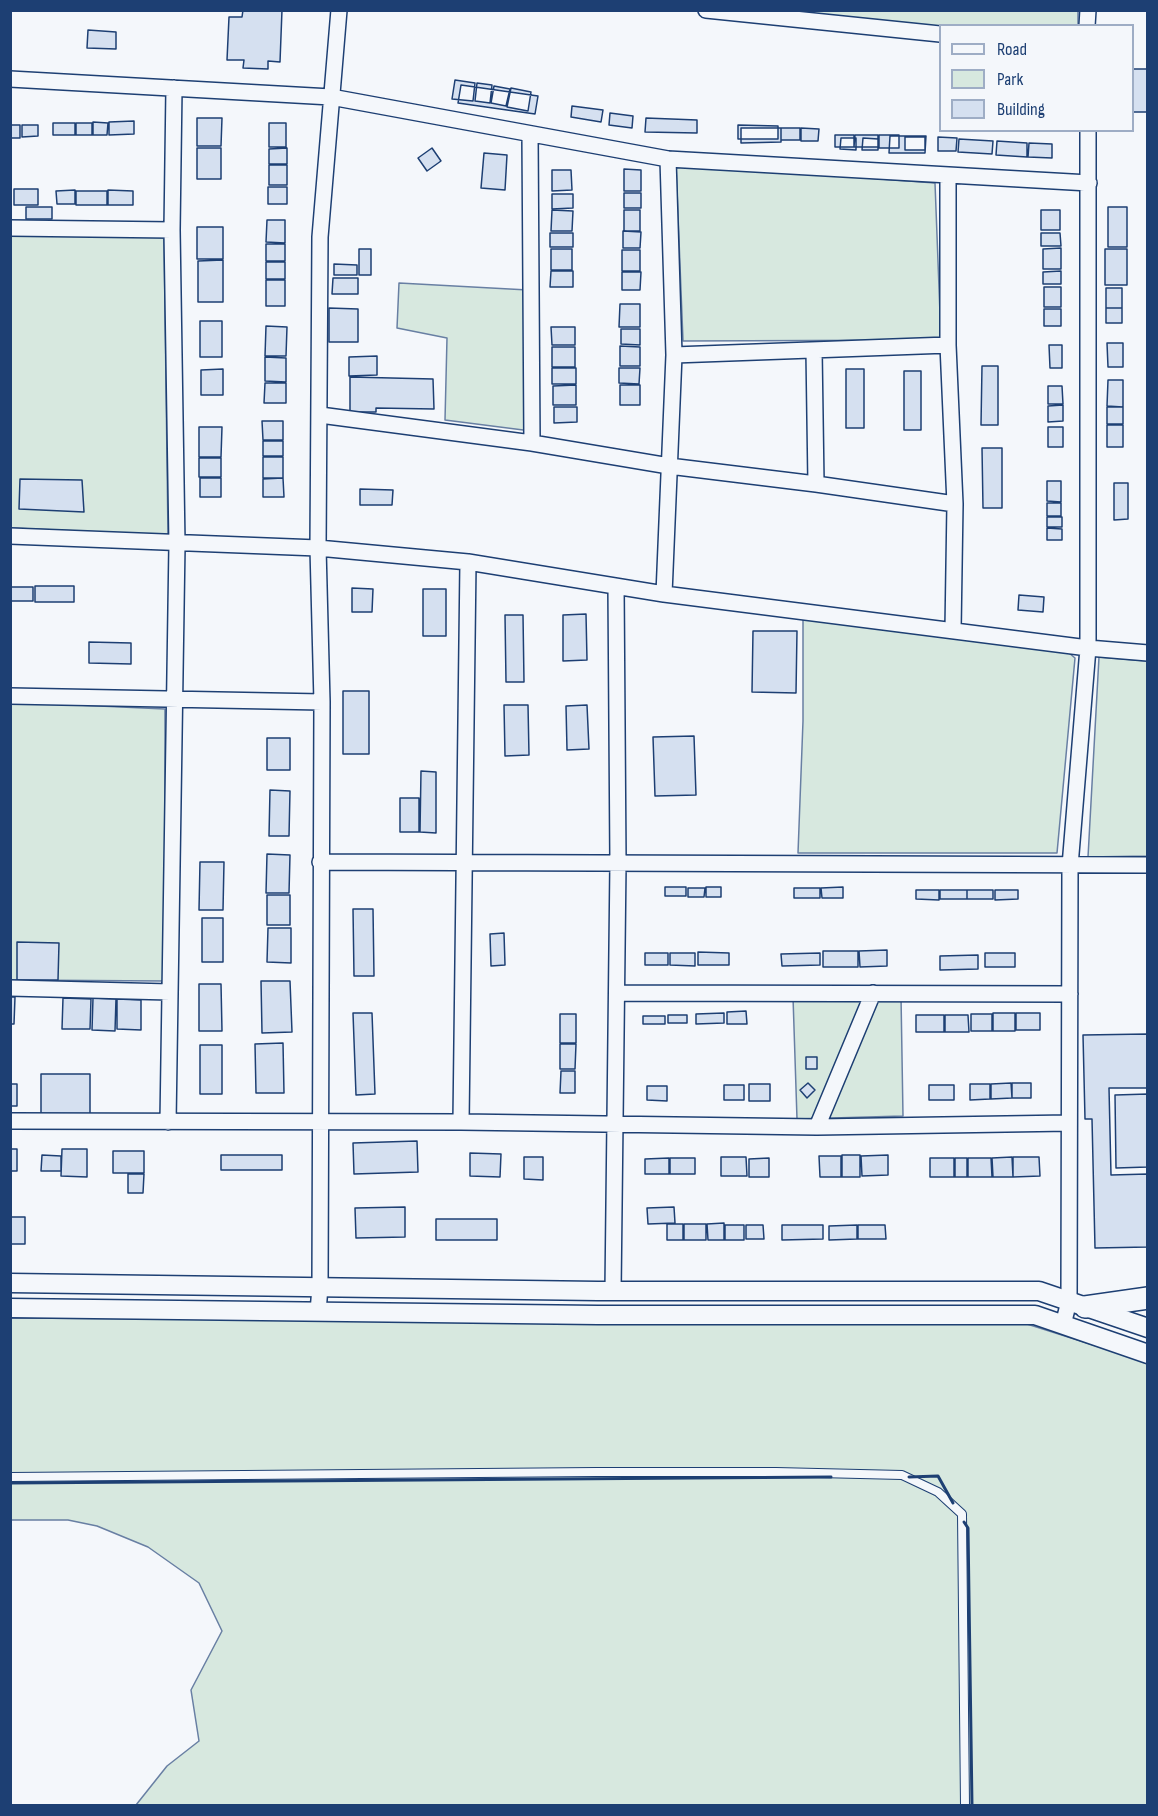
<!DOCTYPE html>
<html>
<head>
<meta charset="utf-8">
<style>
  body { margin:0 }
  #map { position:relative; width:1158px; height:1816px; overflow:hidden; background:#f4f7fb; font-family:"Sofia Sans Condensed",sans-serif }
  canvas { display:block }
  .frame { position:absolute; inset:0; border:12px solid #1d3f73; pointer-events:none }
  .legend { position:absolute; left:939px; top:24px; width:195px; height:108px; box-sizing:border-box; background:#f4f7fb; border:2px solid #9eadc5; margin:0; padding:8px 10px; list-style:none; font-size:18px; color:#1d3f73 }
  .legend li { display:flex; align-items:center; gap:12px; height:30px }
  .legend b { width:30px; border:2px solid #9eadc5 }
</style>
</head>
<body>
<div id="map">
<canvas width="1158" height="1816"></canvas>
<div class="frame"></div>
<ul class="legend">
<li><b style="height:8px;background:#f4f7fb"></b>Road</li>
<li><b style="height:16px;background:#d7e8df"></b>Park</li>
<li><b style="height:16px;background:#d5e0f0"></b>Building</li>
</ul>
</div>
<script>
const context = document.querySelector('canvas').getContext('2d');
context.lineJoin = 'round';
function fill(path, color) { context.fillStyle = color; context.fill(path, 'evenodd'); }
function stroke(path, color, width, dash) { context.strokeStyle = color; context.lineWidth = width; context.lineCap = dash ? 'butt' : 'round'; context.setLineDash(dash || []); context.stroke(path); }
const green = new Path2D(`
  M1078,10V25L940,26V28L761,11Z
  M676,164L935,183L941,340L683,341Z
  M11,235H164L168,535L11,528Z
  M399,283L528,290L531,431L445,420L447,338L397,328Z
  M803,615L1063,648L1075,658L1057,853H798L803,721Z
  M1099,657L1147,661V856L1088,857Z
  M11,702L165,709V981L11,980Z
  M901,996L903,1116L797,1119L793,997Z
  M11,1318L1027,1324L1147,1362V1805H136L167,1766L199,1741L191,1690L222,1631L199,1583L148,1547L97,1526L68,1520H11Z`);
fill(green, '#d7e8df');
stroke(green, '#687fa3', 1.5);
const building = new Path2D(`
  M243,10H282L280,62L268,61V69L243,68L244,60H227L229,17H242Z
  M88,30L116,32V49L87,48Z
  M1132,69H1148V112H1132Z
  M455,80L475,83L473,101L452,99Z
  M477,83L492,85L490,103L475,101Z
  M461,85L538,96L535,114L458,103Z
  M494,86L510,89L506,106L491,103Z
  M511,88L531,92L528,111L507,107Z
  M572,106L603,110L601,122L571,117Z
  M610,113L633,116L632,128L609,125Z
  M197,118H222L221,146H197Z
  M646,118L697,120V133L645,132Z
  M134,121V134L109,135V122Z
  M93,122L108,123L107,135H93Z
  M53,123H75V135H53Z
  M76,123H92V135H76Z
  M269,123H286V147H269Z
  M10,125H20V138H10Z
  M22,125H38V136L22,137Z
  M738,125L778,126V139H738Z
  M741,128H781V142L741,143Z
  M781,128H800V140H781Z
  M801,128L819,129L818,141H801Z
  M835,135H854V147H835Z
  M855,135H878V147H854Z
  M879,135H899V148H879Z
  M890,136H926L925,153H889Z
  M905,137H925V150H905Z
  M938,137L957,138L956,151H938Z
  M841,138H856V150L840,149Z
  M863,138L878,139V150H862Z
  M959,139L993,141L992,154L958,152Z
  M997,141L1027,143V157L996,155Z
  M1029,143L1052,144V158L1028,157Z
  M197,148H221V179H197Z
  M287,148V164H269V149Z
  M432,148L441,161L427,171L418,158Z
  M484,153L507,155L505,190L481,188Z
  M269,165H287V185H269Z
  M624,169L641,170V191H624Z
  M552,170H571L572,190L552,191Z
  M268,187H287V204H268Z
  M14,189H38V205H14Z
  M75,190V204H57L56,191Z
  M108,190L133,191V205H108Z
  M76,191H107V205H76Z
  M624,193H641V208H624Z
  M552,194H573V208L552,209Z
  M26,207H52V219H26Z
  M1108,207H1127V247H1108Z
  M552,210L573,211L572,231H551Z
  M624,210H640V231H624Z
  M1041,210H1060V230H1041Z
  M267,220H285V243L266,242Z
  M197,227H223V259H197Z
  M623,231L641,232L640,248H623Z
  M550,233H573V247H550Z
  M1041,233H1060L1061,246H1041Z
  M266,244H285V261H266Z
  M1061,248V269H1043V249Z
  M359,249H371V275H359Z
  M551,249H572V270H551Z
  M1105,249H1127V285H1105Z
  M622,250H640V271H622Z
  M223,260V302H198V261Z
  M266,262H285V279H266Z
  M334,264L357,265V275H334Z
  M551,271H573V287H550Z
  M1061,271V284H1043V272Z
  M622,272H641L640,290H622Z
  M333,278H358V294H332Z
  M266,280H285V306H266Z
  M1044,287H1061V307H1044Z
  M1106,288H1122V308H1106Z
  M620,304H640V327H619Z
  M329,308L358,309V342H329Z
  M1106,308H1122V323H1106Z
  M1044,309H1061V326H1044Z
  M200,321H222V357H200Z
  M266,326L287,327L286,356H265Z
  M551,327H575V345H552Z
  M621,329H640V345L621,344Z
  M1107,343H1123V367H1108Z
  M1049,345H1062V368H1050Z
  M620,346L640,347V366H620Z
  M552,347H575V367H552Z
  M377,356V375L349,376V357Z
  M265,357L286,358V382L265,381Z
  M982,366H998V425H981Z
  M552,368H576V384H552Z
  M619,368H640L639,384L619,383Z
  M223,369V395H201V370Z
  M846,369H864V428H846Z
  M904,371H921V430H904Z
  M350,377L433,379L434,409L376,408V412H350Z
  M1108,380H1123V407L1107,406Z
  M265,383H286V403H264Z
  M576,385V405H553V386Z
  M620,385H640V405H620Z
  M1048,386H1062L1063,404H1048Z
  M1063,405V421L1048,422V406Z
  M554,407H577V422L554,423Z
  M1107,407H1123V424H1107Z
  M262,421H283V440H263Z
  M1107,425H1123V447H1107Z
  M199,427H222L221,457H199Z
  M1048,427H1063V447H1048Z
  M263,441H283V456H263Z
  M982,448H1002V508H983Z
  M263,457H283V478H263Z
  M199,458H221V477H199Z
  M200,478H221V497H200Z
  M283,478L284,497H263V479Z
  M20,479L82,480L84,512L19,509Z
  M1047,481H1061V502L1047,501Z
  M1114,483H1128V519L1114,520Z
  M360,489L393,490L392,505H360Z
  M1047,503H1061V516H1047Z
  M1047,517H1062V527H1047Z
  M1047,528L1062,529V540H1047Z
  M35,586H74V602H35Z
  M10,587H33V601H10Z
  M352,588L373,589L372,612H352Z
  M423,589H446V636H423Z
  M1019,595L1044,597L1043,612L1018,610Z
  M586,614L587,660L563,661V615Z
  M505,615H523L524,682H506Z
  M753,631H797L796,693L752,692Z
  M89,642L131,643V664L89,663Z
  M343,691H369V754H343Z
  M504,705H528L529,755L505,756Z
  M587,705L589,749L567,750L566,706Z
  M694,736L696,795L655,796L653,737Z
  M267,738H290V770H267Z
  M421,771L436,772V833L420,832Z
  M270,790L290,791L289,836H269Z
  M400,798H419V832H400Z
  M267,854L290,855L289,893H266Z
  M200,862H224L223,910H199Z
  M665,887H686V896H665Z
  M706,887H721V897H706Z
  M843,887V898H822L821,888Z
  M688,888H705L704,897H688Z
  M794,888H820V898H794Z
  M916,890H939V900L916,899Z
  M940,890H967V899H940Z
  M967,890H993V899H967Z
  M995,890H1018V899L995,900Z
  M267,895H290V925H267Z
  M353,909H373L374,976H354Z
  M202,918H223V962H202Z
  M268,928H291V963L267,962Z
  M504,933L505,965L491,966L490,934Z
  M17,942L59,943L58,980H17Z
  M887,950V966L860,967L859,951Z
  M823,951H858V967H823Z
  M698,952L729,953V965H698Z
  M645,953H668V965H645Z
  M670,953H695V966L670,965Z
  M820,953V965L782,966L781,954Z
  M985,953H1015V967H985Z
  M978,955V969L940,970V956Z
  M261,981H290L292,1032L262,1033Z
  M199,984H221L222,1031H199Z
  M10,997H15L14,1024H10Z
  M63,998L91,999L90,1029H62Z
  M93,998L116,999L115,1031L92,1030Z
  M117,999L141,1000V1030L117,1029Z
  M746,1011L747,1024H727V1012Z
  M353,1013H372L375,1094L356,1095Z
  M724,1013V1023L696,1024V1014Z
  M993,1013H1015V1031H993Z
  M1016,1013H1040V1030H1016Z
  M560,1014H576V1043H560Z
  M971,1014H992V1031H971Z
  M668,1015H687V1023H668Z
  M916,1015H944V1032H916Z
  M945,1015H968L969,1032H945Z
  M643,1016H665V1024H643Z
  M1148,1034V1088H1109L1111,1175L1148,1174V1247L1095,1248L1092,1119H1085L1083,1035Z
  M283,1043L284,1093H256L255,1044Z
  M560,1044H576L575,1069H560Z
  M200,1045H222V1094H200Z
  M806,1057H817V1069H806Z
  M561,1071H575V1093H560Z
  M41,1074H90V1116H41Z
  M808,1083L815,1090L807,1098L800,1090Z
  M1011,1083L1012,1098L991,1099V1084Z
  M1012,1083H1031V1098H1012Z
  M10,1084H17V1106H10Z
  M749,1084H770V1101H749Z
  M970,1084H990V1099L970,1100Z
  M724,1085H744V1100H724Z
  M929,1085H954V1100H929Z
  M647,1086H667V1101L647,1100Z
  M1148,1094V1167L1116,1168L1115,1095Z
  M417,1141L418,1172L354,1174L353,1143Z
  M10,1149H17V1171H10Z
  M62,1149H87V1177L61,1176Z
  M113,1151H144V1173H113Z
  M470,1153L501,1154L500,1177L470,1176Z
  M42,1155L61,1156V1171H41Z
  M221,1155H282V1170H221Z
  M842,1155H860V1177H842Z
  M888,1155V1175L862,1176L861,1156Z
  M819,1156H841V1177H820Z
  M524,1157H543V1180L524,1179Z
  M721,1157H746L747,1176H721Z
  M1012,1157L1013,1177H993L992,1158Z
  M1013,1157H1039L1040,1176L1013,1177Z
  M669,1158V1174H645V1159Z
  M670,1158H695V1174H670Z
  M769,1158V1177H749V1159Z
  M930,1158H954V1177H930Z
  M955,1158H967V1177H955Z
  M968,1158H991L992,1177H968Z
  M128,1174H144L143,1193H128Z
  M405,1207V1237L356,1238L355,1208Z
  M674,1207L675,1223L648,1224L647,1208Z
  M10,1217H25V1244H10Z
  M436,1219H497V1240H436Z
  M724,1223V1240H708L707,1224Z
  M667,1224H683V1240H667Z
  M684,1224H706V1240H684Z
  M725,1225H744V1240H725Z
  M746,1225H763L764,1239H746Z
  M782,1225H823V1239L782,1240Z
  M857,1225V1239L829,1240V1226Z
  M858,1225H885L886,1239H858Z`);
fill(building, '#d5e0f0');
stroke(building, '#1d3f73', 1.5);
const service = new Path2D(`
  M10,1477L596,1472H776L902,1475L938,1492L962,1514L965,1806`);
const minor = new Path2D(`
  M706,10L940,34
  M1087,26L1088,10
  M10,79L331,97L668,159L1089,183
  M530,134L532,443
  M668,159L674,355L948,345
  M948,175V345L955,504L953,630
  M10,228L172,230
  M814,350L816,484
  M320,415L532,443L669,466L816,484L955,504
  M10,536L318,548L468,562L664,594L1088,648L1148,653
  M664,594L674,355
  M10,696L322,702
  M320,862L1148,865
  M10,988L170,992
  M617,993L1070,994
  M10,1121L461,1122L817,1127L1069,1123
  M168,1122L177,544L172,230L174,88
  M461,1122L468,562
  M817,1127L873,993
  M613,1291L618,863L616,586
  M318,1312L320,1287L322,702L318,548L320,237L339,10
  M1063,1325L1069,1301L1070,866L1088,648V130`);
const tertiary = new Path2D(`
  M10,1283L598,1291H1039L1148,1328
  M10,1308L598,1315H1035L1148,1354`);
const secondary = new Path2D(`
  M1085,1307L1148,1298`);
stroke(service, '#1d3f73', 10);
stroke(minor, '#1d3f73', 18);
stroke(tertiary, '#1d3f73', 21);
stroke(secondary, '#1d3f73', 24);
stroke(service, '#f4f7fb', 8);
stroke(minor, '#f4f7fb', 15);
stroke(tertiary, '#f4f7fb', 18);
stroke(secondary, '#f4f7fb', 21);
stroke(new Path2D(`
  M909,1477L938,1476L953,1503
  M10,1483L831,1477
  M964,1522L968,1528L972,1806`), '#1d3f73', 3);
</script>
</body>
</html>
